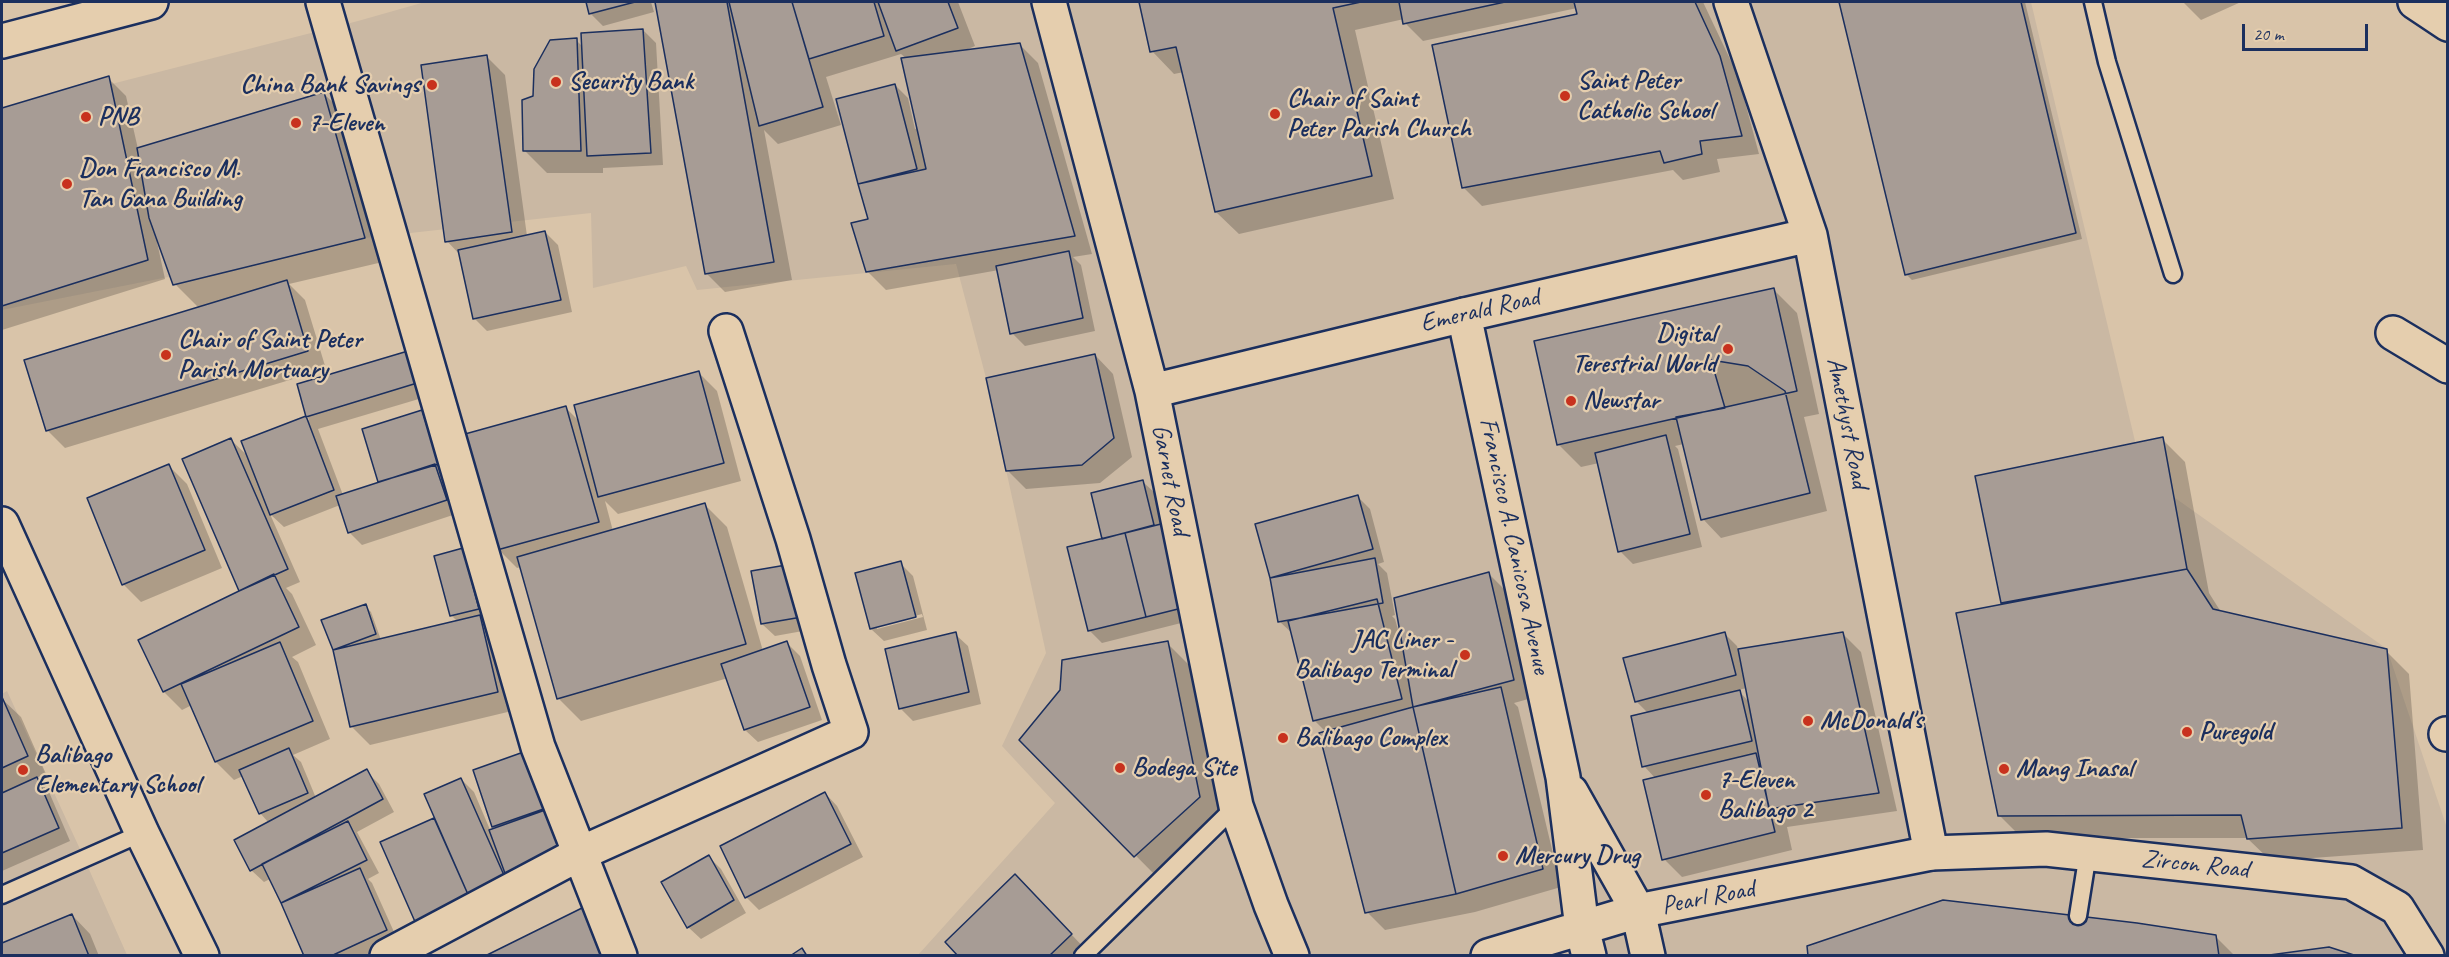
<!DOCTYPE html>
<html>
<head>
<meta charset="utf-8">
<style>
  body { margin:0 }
  #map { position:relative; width:2449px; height:957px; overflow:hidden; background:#d9c4a9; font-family:Caveat,sans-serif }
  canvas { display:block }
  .frame { position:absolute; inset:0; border:3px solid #1b2f5e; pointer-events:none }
  .scale { position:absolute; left:2242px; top:24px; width:126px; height:27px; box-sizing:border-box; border:3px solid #1b2f5e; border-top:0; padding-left:8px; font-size:18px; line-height:21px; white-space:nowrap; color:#1b2f5e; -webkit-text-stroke:4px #e5ceae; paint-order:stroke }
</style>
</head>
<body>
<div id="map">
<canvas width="2449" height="957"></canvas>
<div class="frame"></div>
<div class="scale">20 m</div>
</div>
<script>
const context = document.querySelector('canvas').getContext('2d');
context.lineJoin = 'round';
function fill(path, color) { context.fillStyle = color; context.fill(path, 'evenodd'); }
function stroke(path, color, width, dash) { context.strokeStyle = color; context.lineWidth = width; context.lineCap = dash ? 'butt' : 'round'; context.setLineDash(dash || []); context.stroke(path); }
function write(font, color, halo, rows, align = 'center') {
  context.font = font + ' Caveat,sans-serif'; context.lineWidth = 4.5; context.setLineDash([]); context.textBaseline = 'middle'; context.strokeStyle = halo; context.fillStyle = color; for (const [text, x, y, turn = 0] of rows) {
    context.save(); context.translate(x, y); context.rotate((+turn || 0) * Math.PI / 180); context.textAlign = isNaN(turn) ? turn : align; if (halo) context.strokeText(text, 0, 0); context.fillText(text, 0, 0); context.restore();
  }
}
fill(new Path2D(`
  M425,2H2031L2143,475L2387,649L2447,828V955H918L1055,803L1002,746L1046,653L986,378L956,264L697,290L686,266L593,288L591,213L365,238L2,310V112L358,21Z
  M7,691L79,847L127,955H2V694Z`), '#cab8a3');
fill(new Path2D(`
  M587,2H651L654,12L603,26L590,13Z
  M657,2H958L975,46L963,51L1020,45L1038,63L1092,254L1073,257L1081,265L1095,331L1025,346L1012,333L999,270L886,290L867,271L870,220L838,100L895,85L908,98L915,129L918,128L907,59L901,54L826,77L841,125L778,144L764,130L792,280L725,292L707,274Z
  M1140,2H1703L1738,76L1759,154L1717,159L1720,172L1683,180L1673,170L1482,206L1464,188L1434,46L1579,15L1577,8L1423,41L1405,23L1404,19L1355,30L1394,199L1239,234L1216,212L1184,72L1174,74L1152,51Z
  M1841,2H2025L2082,239L1912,280L1906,274Z
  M2183,2H2182H2241L2201,20Z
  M643,30L656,43L663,165L603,168V173H547L525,151L535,97L576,40L583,47Z
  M487,57L505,75L527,236L545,232L558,245L572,312L487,331L474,318L460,255L447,241Z
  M108,78L126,96L138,149L324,94L347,116L387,261L289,284L305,300L326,369L65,448L47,430L199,308L175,284L159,241L157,242L165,279L2,330V110Z
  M1774,290L1797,313L1819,414L1804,417L1827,511L1721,538L1703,519L1684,444L1675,446L1678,449L1702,547L1633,564L1620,551L1599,463L1581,467L1558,444Z
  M417,349L439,393L318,429L343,495L380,483L364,430L422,412L435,425L459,513L362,545L349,532L340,505L284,527L270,514L300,582L286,588L292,594L316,645L292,657L298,662L330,739L293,755L301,762L316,798L366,771L379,784L394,812L357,832L379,873L368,879L372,883L399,943L371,956H305L270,879L264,882L251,870L269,823L260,813L243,776L234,780L216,762L192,705L182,710L164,692L140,641L242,591L231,440L249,457L306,417L309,421L299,385Z
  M1095,355L1113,374L1132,457L1100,483L1026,489L1007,470Z
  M699,373L717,391L741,481L618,514L605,501L613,531L704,504L727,527L763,651L787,643L800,656L822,720L758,742L745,730L728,678L581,721L558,698L521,567L517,568L499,550L467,435L565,407L580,422Z
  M2162,439L2185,462L2209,593L2221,612L2386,651L2409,674L2423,850L2271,861L2247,838H2022L1999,815L2003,605L1977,477Z
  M169,466L187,484L222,568L141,602L123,584Z
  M1143,482L1156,494L1164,528L1193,620L1102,643L1089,630L1104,540Z
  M1357,496L1370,509L1384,562L1378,564L1387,573L1395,615L1392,616L1395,619L1399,633L1489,574L1507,592L1532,698L1514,703L1518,707L1561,887L1475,912L1385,930L1367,912L1327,733L1315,721L1293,634L1279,621L1271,578L1257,525Z
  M463,550L469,556L484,615L479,616L498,635L516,710L370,745L351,726L334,650L323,621L365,606L371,612L381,640L458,622L452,616Z
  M900,563L913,576L927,630L884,641L871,629ZM922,614L923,617L877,629V626Z
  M804,578L814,629L775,636L762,624Z
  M1724,633L1737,646L1738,650L1842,633L1861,652L1897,811L1787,827L1792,850L1682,877L1664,859L1656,779L1644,766L1648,713L1636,701ZM1747,688L1749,702L1738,690Z
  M955,634L968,646L981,704L913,721L900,708Z
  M1167,643L1190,666L1222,820L1158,878L1021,740Z
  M2,699L21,717L46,774L36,778L49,792L70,841L2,871Z
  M475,771L563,818L577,867L430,935L382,843L436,818L461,779L474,792L491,832L497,829L494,826Z
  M825,793L837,806L863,857L759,910L746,897Z
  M708,856L721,869L746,913L701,939L688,927Z
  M1033,894L1089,953L1086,956H960Z
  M72,915L90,934L99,956H2V945Z
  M2215,936L2235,956H1810Z`), '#0003');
const building = new Path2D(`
  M586,2H635L589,14Z
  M655,2H727L774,262L705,274Z
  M729,2H792L823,107L759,126Z
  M792,2H874L884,36L809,59Z
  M878,2H948L958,28L896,51Z
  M1139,2H1361L1333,8L1372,176L1215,212L1176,47L1150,52Z
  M1399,2H1505L1403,24Z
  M1574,2H1695L1720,56L1742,136L1700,141L1702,154L1664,163L1660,151L1462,188L1432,45L1577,14Z
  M1839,2H2021L2076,233L1905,275Z
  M643,29L651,153L587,156L581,33Z
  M577,38L581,151H523L522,100L533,96L534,69L550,40Z
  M1020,43L1075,236L866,272L851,223L868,219L858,184L926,169L901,58Z
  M487,55L512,232L445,242L421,65Z
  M109,76L148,260L2,306V108Z
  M895,84L917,169L858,184L836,99Z
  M324,92L365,238L173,285L149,218L137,148Z
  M545,231L561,300L473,319L458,250Z
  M1069,251L1083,318L1010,334L996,266Z
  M287,280L308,351L46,431L24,360Z
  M1774,288L1797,391L1557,445L1534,341Z
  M418,348L427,380L306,417L297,384Z
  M1095,354L1114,438L1082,465L1006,471L986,378Z
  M1711,360L1748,366L1785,391L1810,493L1701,520L1676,417L1725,408Z
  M699,371L724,463L598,497L574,405Z
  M566,406L599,522L497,550L465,434Z
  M422,410L439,464L378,482L362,429Z
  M306,416L334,490L270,515L241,441Z
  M1666,435L1690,534L1618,552L1595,453Z
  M2163,437L2187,569L2001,603L1975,476Z
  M231,438L288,569L239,591L182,459Z
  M169,464L205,550L122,585L87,498Z
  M435,464L447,500L348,533L336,496Z
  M1143,480L1154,525L1102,539L1091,493Z
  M1358,495L1373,549L1270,578L1255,524Z
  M705,503L746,644L557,699L517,557Z
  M1161,524L1182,608L1146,617L1125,533Z
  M1125,533L1146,617L1088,631L1067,547Z
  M463,548L479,609L450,616L434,556Z
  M1375,558L1383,603L1278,622L1270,578Z
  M901,561L916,617L870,629L855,573Z
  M792,564L802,617L761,624L751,571Z
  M2187,569L2213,609L2387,649L2402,828L2247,839L2241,815L1998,816L1956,613Z
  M1489,572L1514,680L1413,707L1394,598Z
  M274,574L299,627L163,692L138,640Z
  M1377,599L1402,699L1313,721L1288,621Z
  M366,604L376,634L333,650L321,620Z
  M480,615L498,692L350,727L333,650Z
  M956,632L969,692L899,709L885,649Z
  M1725,632L1736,675L1635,702L1623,658Z
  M1843,632L1879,793L1769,809L1738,649Z
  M787,641L810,707L744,730L721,664Z
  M1168,641L1200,797L1134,857L1019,740L1060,690L1062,660Z
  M280,642L313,721L215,762L181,684Z
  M1501,687L1543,869L1456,894L1413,707Z
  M1740,690L1752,741L1642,767L1631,716Z
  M2,697L28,756L2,768Z
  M1413,707L1456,894L1365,913L1319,733Z
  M289,748L308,793L259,814L239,770Z
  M532,749L552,806L492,827L473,770Z
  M1756,753L1775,832L1662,860L1643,780Z
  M367,769L383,799L250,871L234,840Z
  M37,777L59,828L2,853V793Z
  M461,778L507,882L470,899L424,794Z
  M825,792L851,844L745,898L720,846Z
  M548,809L565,855L506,876L489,830Z
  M434,818L470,899L416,924L380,842Z
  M348,821L367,860L281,903L262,864Z
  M709,855L734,900L687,928L661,882Z
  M360,868L387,930L331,956H304L281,903Z
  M1015,874L1072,934L1049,956H958L945,942Z
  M1943,900L2137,923L2216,935L2219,956H1808L1807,946Z
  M584,907L608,956H485Z
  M72,914L89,956H2V943Z
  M2329,947L2357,956H2262Z
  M802,948L807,956H790Z`);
fill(building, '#a79c95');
stroke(building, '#1b2f5e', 1.5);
const service = new Path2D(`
  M2093,2L2107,62L2173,274
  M2,895L142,833
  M2078,916L2088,853
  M1083,956L1236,806`);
const minor = new Path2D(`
  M323,2L538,747L620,956
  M1049,2L1152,391L1236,806L1271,905L1292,956
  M2415,2L2448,24
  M2393,333L2448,366
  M1152,391L1464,315
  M2446,734H2448
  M1931,853L2046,849L2351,882L2397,908L2427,956
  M387,956L579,854L851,732L829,665L793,539L726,331`);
const tertiary = new Path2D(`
  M1571,792L1638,911L1648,956
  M1488,956L1638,911L1931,853L1810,235L1731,2
  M1589,956L1582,928L1563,777L1464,315L1810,235`);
const primary = new Path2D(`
  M2,524L142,833L202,956`);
const trunk = new Path2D(`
  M2,41L151,2`);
stroke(service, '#1b2f5e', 21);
stroke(minor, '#1b2f5e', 38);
stroke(tertiary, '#1b2f5e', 38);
stroke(primary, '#1b2f5e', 38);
stroke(trunk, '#1b2f5e', 38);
stroke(service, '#e5ceae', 16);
stroke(minor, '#e5ceae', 33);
stroke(tertiary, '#e5ceae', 33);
stroke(primary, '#e5ceae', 33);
stroke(trunk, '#e5ceae', 33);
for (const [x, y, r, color] of [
  [556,82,6,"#c8321e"],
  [432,85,6,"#c8321e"],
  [1565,96,6,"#c8321e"],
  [1275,114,6,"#c8321e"],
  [86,117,6,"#c8321e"],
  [296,123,6,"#c8321e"],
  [67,184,6,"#c8321e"],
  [1728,349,6,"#c8321e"],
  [166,355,6,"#c8321e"],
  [1571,401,6,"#c8321e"],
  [1465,655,6,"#c8321e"],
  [1808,721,6,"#c8321e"],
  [2187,732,6,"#c8321e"],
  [1283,738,6,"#c8321e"],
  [1120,768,6,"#c8321e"],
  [2004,769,6,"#c8321e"],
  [23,770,6,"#c8321e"],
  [1706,795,6,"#c8321e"],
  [1503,856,6,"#c8321e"]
]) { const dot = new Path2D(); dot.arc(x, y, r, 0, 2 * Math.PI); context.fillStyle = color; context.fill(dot); stroke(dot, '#e5ceae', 2); }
write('bold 26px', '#1b2f5e', '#e5ceae', [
  ["Saint Peter",1577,81],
  ["Catholic School",1577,111],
  ["Security Bank",568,82],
  ["China Bank Savings",420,85,"right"],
  ["Chair of Saint",1287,99],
  ["Peter Parish Church",1287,129],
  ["PNB",98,117],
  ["7-Eleven",308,123],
  ["Don Francisco M.",79,169],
  ["Tan Gana Building",79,199],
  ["Digital",1716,334,"right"],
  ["Terestrial World",1716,364,"right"],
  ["Chair of Saint Peter",178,340],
  ["Parish Mortuary",178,370],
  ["Newstar",1583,401],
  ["JAC Liner -",1453,640,"right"],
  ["Balibago Terminal",1453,670,"right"],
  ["McDonald's",1820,721],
  ["Puregold",2199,732],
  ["Balibago Complex",1295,738],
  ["Balibago",35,755],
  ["Elementary School",35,785],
  ["Bodega Site",1132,768],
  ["Mang Inasal",2016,769],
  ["7-Eleven",1718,780],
  ["Balibago 2",1718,810],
  ["Mercury Drug",1515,856]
], 'left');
write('26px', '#1b2f5e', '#e5ceae', [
  ["Emerald Road",1480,311,-13],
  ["Amethyst Road",1847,423,79],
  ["Garnet Road",1170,480,79],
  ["Francisco A. Canicosa Avenue",1514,546,78],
  ["Zircon Road",2195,865,6],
  ["Pearl Road",1708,898,-11]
]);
</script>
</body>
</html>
